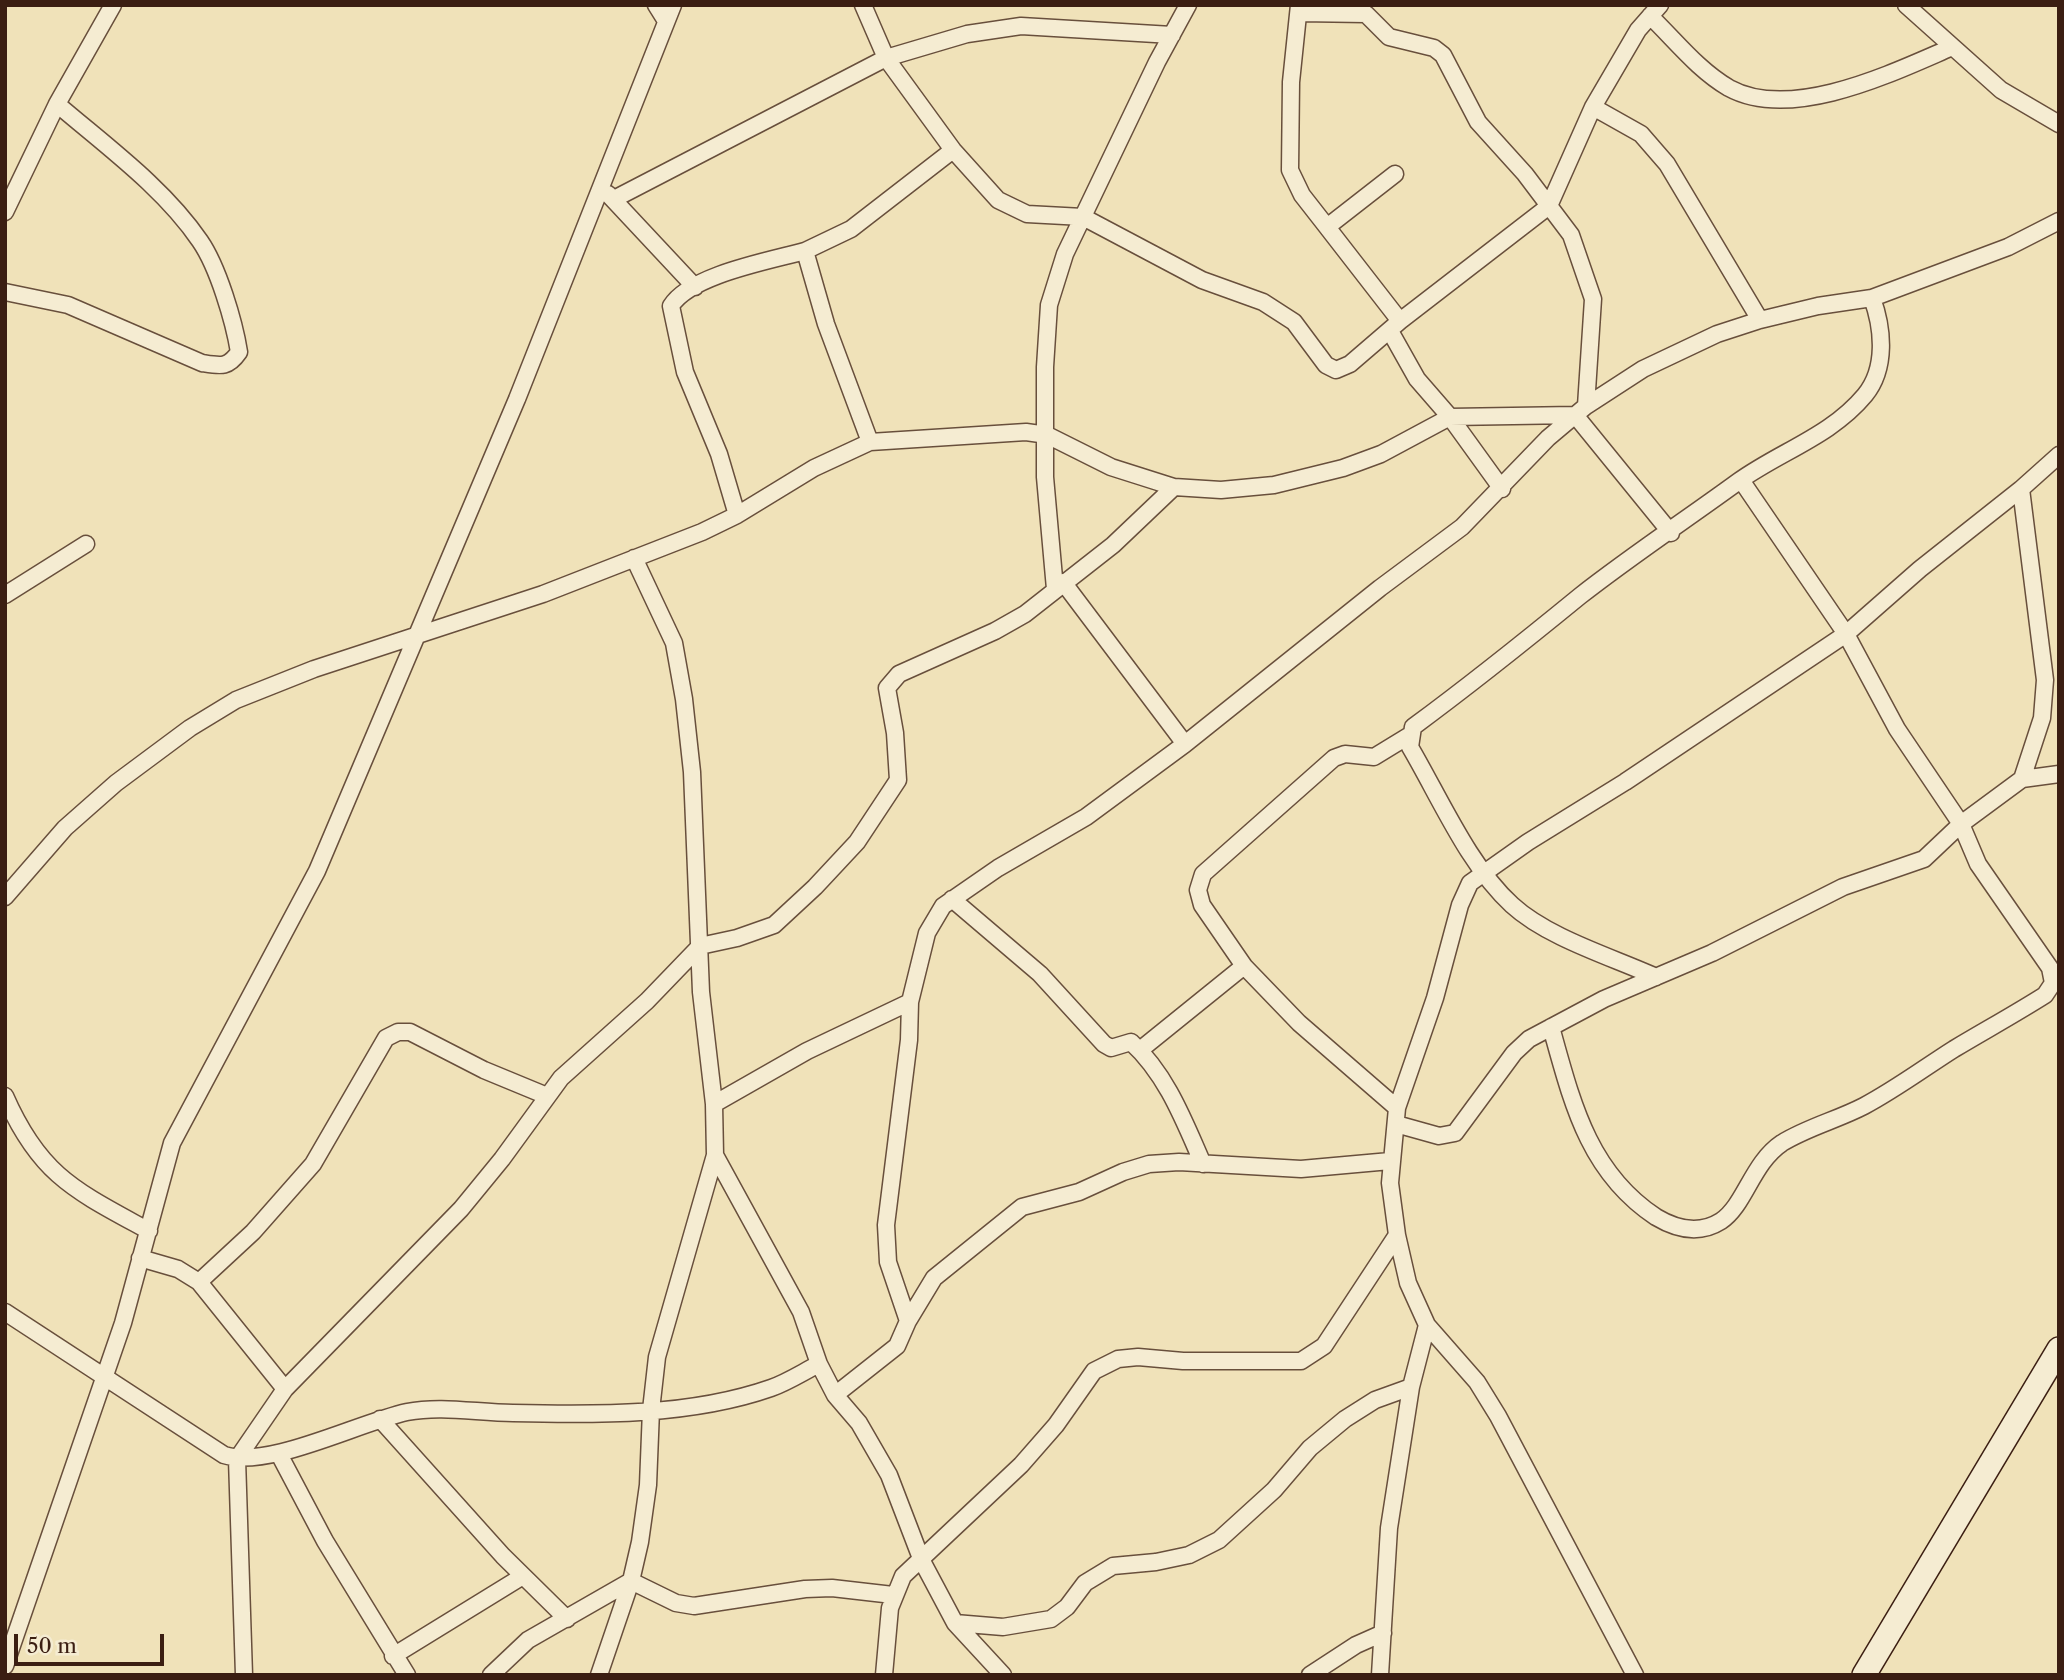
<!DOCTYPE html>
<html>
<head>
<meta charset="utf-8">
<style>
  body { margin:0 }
  #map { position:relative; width:2064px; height:1680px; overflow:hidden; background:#f0e2b9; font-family:"Libre Caslon Text",serif }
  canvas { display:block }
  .frame { position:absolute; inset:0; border:7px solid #3b1e12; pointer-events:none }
  .scale { position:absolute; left:14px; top:1634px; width:150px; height:32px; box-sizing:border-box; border:4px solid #3b1e12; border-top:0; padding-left:9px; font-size:21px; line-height:24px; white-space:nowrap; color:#3b1e12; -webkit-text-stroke:5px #f5ecd2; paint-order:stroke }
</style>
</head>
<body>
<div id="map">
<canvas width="2064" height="1680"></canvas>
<div class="frame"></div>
<div class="scale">50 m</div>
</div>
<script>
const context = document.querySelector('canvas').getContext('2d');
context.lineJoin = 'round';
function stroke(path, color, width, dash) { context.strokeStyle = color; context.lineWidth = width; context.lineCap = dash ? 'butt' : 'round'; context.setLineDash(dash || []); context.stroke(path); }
const minor = new Path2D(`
  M656,5L666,21
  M863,5L886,58L953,150L998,200L1027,214L1083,217L1202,280L1263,302L1294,322L1326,365L1336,370L1350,364L1400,321L1549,206L1593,107L1638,30L1660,5
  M1299,5L1291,82L1290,170L1302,195L1327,227
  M1906,5L2001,90L2059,124
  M1300,13L1366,14L1389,37L1434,48L1443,55L1478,122L1525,174L1571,235L1593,299L1586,406
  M1650,16C1675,40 1698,70 1729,88C1791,122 1892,73 1950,48
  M1593,107L1641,134L1667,164L1760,320
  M1395,174L1327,227L1400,321
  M608,194L695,287
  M614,199L886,58L967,34L1021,26L1172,35
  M5,212L57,104L113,5
  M5,292L68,305L202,363C221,366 228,368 239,352C234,321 218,267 200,241C164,188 106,146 57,104
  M1390,331L1417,379L1450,417L1502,489
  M870,442L826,324L805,251L851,229L953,150
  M737,515L719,454L685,372L671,306C690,275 769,261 805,251
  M634,558L674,643L684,699L692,772L701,992L714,1104L715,1155L801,1312L819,1364L835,1395L859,1423L889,1475L922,1561L955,1623L1003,1675
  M1063,582L1185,744
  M1055,589L1045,477V367L1049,305L1065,254L1157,62L1188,5
  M5,595L86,544
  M2022,779L2042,718L2045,680L2021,489L2059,455
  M5,897L65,828L116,783L190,728L236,700L314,669L543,594L702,532L737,515L814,468L870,442L1026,432L1047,435L1111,467L1174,487L1221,490L1274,485L1343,468L1381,454L1450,417L1575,415L1671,533
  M952,899L1040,974L1104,1044L1111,1048L1131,1042C1167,1075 1184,1121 1203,1164
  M1244,966L1202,905L1198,890L1203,874L1334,758L1345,754L1374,757L1410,735
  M1656,977C1612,957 1548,938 1512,905C1469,866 1440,798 1410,747L1413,727C1470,685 1525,641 1580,596C1631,556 1687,519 1739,481C1781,451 1831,436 1865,395C1887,368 1883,328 1872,298
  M1551,1027C1572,1102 1588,1172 1656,1217C1676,1229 1699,1235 1721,1221C1745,1205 1752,1163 1782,1143C1808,1127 1837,1120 1864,1106C1896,1089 1924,1068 1954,1049C1984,1031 2015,1014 2045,995L2053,983L2050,968L1978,864L1961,824L1897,729L1846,634L1741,480
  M1140,1050L1244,966L1299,1023L1397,1108
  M5,1096C40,1176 76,1191 149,1231
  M714,1104L807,1051L910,1002
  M1396,1124L1439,1136L1455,1133L1514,1053L1529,1039L1604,999L1712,953L1843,887L1924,859L1961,824L2022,779L2059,774
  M140,1258L178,1269L199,1282L285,1389
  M199,1282L253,1232L313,1164L386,1038L398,1032H410L484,1070L547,1096
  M5,1312L224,1455C269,1469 357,1423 407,1412C442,1405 478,1413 513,1413C598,1415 691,1416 771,1388C788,1382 803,1372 819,1364
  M908,1321L888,1262L886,1225L909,1040L910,1002L927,933L943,906L998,868L1086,817L1185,744L1380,588L1462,527L1548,438L1586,406L1643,369L1717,334L1760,320L1818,306L1872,298L2008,247L2059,221
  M835,1395L897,1346L908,1321L934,1278L1022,1207L1079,1192L1123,1172L1149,1164L1179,1162L1301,1169L1390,1161
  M380,1419L503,1556L567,1619
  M279,1454L325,1541L407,1675
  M631,1581L676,1603L694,1606L805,1589L832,1588L893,1595
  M955,1623L1003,1627L1051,1619L1067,1607L1085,1583L1113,1566L1156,1562L1189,1555L1219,1540L1274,1490L1310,1448L1345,1419L1375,1400L1411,1387
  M393,1656L523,1576
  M5,1666L123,1323L172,1143L317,871L517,399L673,5
  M244,1675L237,1459L285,1389L461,1209L502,1159L561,1078L647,1001L700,946L737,938L774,925L815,887L857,842L898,780L895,733L887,688L899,674L995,631L1025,614L1113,545L1174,487
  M491,1675L528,1640L631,1581
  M599,1675L631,1581L640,1542L648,1485L651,1410L657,1357L715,1155
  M884,1675L890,1608L903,1576L1021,1465L1056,1425L1094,1371L1118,1359L1138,1357L1183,1361H1301L1324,1346L1397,1235
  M1310,1675L1356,1645L1383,1633
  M1380,1675L1389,1528L1411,1387L1427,1325
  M1635,1675L1498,1416L1477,1382L1427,1325L1408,1283L1397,1235L1390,1183L1397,1108L1435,998L1460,905L1470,883L1528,842L1625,782L1846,634L1920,569L2021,489`);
const secondary = new Path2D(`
  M1864,1675L2059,1349`);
stroke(minor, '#684f3c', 19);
stroke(secondary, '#3b1e12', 26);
stroke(minor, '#f5ecd2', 16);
stroke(secondary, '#f5ecd2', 23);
</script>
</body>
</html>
